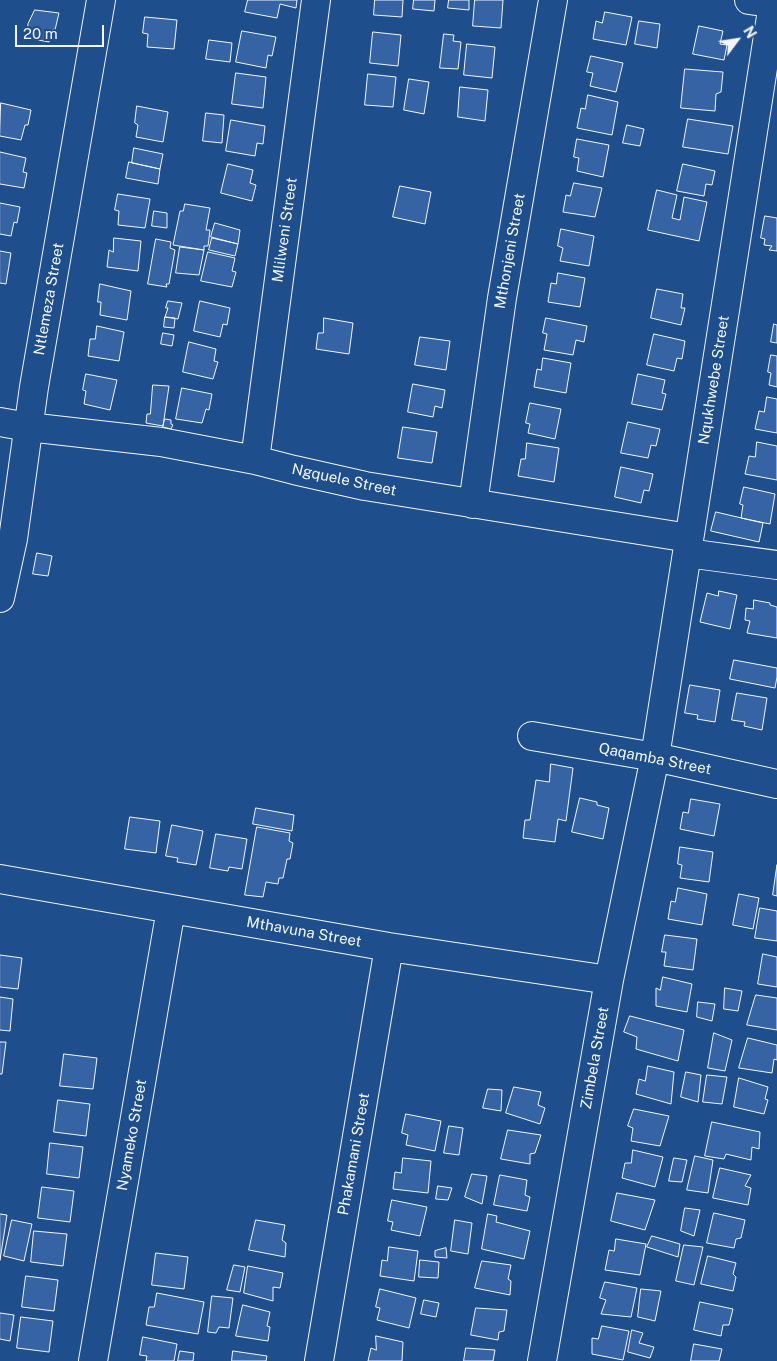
<!DOCTYPE html>
<html>
<head>
<meta charset="utf-8">
<style>
  body { margin:0 }
  #map { position:relative; width:777px; height:1361px; overflow:hidden; background:#1f4e8c; font-family:"Public Sans",sans-serif }
  canvas { display:block }
  .north { position:absolute; left:712px; top:15px; width:50px; height:50px; -webkit-text-stroke:4px #1f4e8c; paint-order:stroke; rotate:59deg; font-size:14px; font-weight:700; line-height:20px; text-align:center; color:#f2f6ff }
  .north::after { content:''; display:block; margin:auto; width:18px; height:22px; background:#f2f6ff; clip-path:polygon(50% 0,100% 100%,50% 72%,0 100%) }
  .scale { position:absolute; left:15px; top:25px; width:89px; height:22px; box-sizing:border-box; border:2px solid #f2f6ff; border-top:0; padding-left:6px; font-size:15px; line-height:18px; white-space:nowrap; color:#f2f6ff; -webkit-text-stroke:4px #1f4e8c; paint-order:stroke }
</style>
</head>
<body>
<div id="map">
<canvas width="777" height="1361"></canvas>
<div class="north">N</div>
<div class="scale">20 m</div>
</div>
<script>
const context = document.querySelector('canvas').getContext('2d');
context.lineJoin = 'round';
function fill(path, color) { context.fillStyle = color; context.fill(path, 'evenodd'); }
function stroke(path, color, width, dash) { context.strokeStyle = color; context.lineWidth = width; context.lineCap = dash ? 'butt' : 'round'; context.setLineDash(dash || []); context.stroke(path); }
function write(font, color, halo, rows, align = 'center') {
  context.font = font + ' "Public Sans",sans-serif'; context.lineWidth = 4; context.setLineDash([]); context.textBaseline = 'middle'; context.strokeStyle = halo; context.fillStyle = color; for (const [text, x, y, turn = 0] of rows) {
    context.save(); context.translate(x, y); context.rotate((+turn || 0) * Math.PI / 180); context.textAlign = isNaN(turn) ? turn : align; if (halo) context.strokeText(text, 0, 0); context.fillText(text, 0, 0); context.restore();
  }
}
const building = new Path2D(`
  M248,0H297L296,8L280,4L277,18L245,12Z
  M375,0H403L402,17L374,15Z
  M414,0H435L434,11L413,9Z
  M449,0H469V10L448,8Z
  M475,0H503L501,28L473,26Z
  M35,10L59,13L55,30L53,29L49,42L27,38L28,24Z
  M605,12L632,17L626,45L593,39L596,21L602,23Z
  M145,17L177,20L174,49L147,47L148,34L143,33Z
  M639,21L660,24L657,48L635,44Z
  M699,26L723,31L720,44L727,45L724,60L693,54Z
  M242,31L276,37L272,56L268,55L266,68L236,62Z
  M373,32L401,35L398,66L370,63Z
  M444,34L454,35L453,41L461,42L458,69L440,68Z
  M209,40L232,43L230,62L206,59Z
  M467,44L495,47L492,78L464,75Z
  M591,56L623,63L616,92L590,86L593,73L587,72Z
  M685,69L723,72L721,92L716,94L715,111L681,108Z
  M236,73L266,77L263,108L232,104Z
  M368,74L396,77L393,107L365,105Z
  M409,79L429,82L424,114L404,110Z
  M460,87L488,90L485,121L458,117Z
  M588,95L618,102L612,135L577,128L581,108L585,109Z
  M1,103L31,110L28,125H25L21,140L0,136Z
  M137,106L168,112L163,142L136,137L138,125L135,123Z
  M206,113L224,115L222,143L203,141Z
  M688,119L733,126L728,154L683,147Z
  M231,120L265,126L263,144L257,143L255,156L226,151Z
  M627,125L644,129L640,146L623,143Z
  M577,139L609,145L603,177L577,171L579,158L574,157Z
  M134,148L163,154L160,169L132,163Z
  M0,152L26,158L23,172L27,173L24,188L0,184Z
  M129,162L160,169L158,184L126,178Z
  M228,164L253,170L250,183L256,185L252,201L221,193Z
  M683,164L715,171L712,185L706,184L704,196L677,191Z
  M574,183L602,188L595,217L563,212L566,195L570,196Z
  M400,186L431,192L425,224L393,217Z
  M657,190L677,195L672,218L680,220L684,197L707,202L699,241L648,230Z
  M118,194L150,199L145,228L118,225L119,211L115,210Z
  M0,203L20,207L17,223L14,222L11,236L0,234Z
  M185,204L210,208L206,230H210L208,246H204V250L173,245L180,211H183Z
  M154,211L167,213V228L152,226Z
  M765,216L777,218V251L769,250L772,246L764,245L765,239L761,238Z
  M215,223L240,230L238,244L211,237Z
  M561,229L594,236L589,266L560,261L563,248L558,246Z
  M114,238L141,241L138,271L107,267L109,250L113,252Z
  M212,238L238,244L235,256L209,250Z
  M156,239L171,242L170,248L175,250L169,284H166L167,287L148,284Z
  M180,247L204,250L199,275L176,273Z
  M0,251L11,253L6,284L0,283Z
  M208,252L235,258L232,271L236,272L232,287L201,281Z
  M558,273L585,278L580,307L548,302L551,283L556,284Z
  M100,284L131,291L127,320L100,315L101,302H98Z
  M657,289L683,294L681,308H685L681,325L651,318Z
  M168,301L182,303L178,319L165,317L168,308H166Z
  M200,301L230,308L227,325L223,324L220,337L194,331Z
  M165,317L175,318L174,328L164,327Z
  M324,318L353,323L349,354L316,349L318,333H323Z
  M546,318L587,326L584,342L576,340L573,355L544,350L547,334L543,333Z
  M774,324L777,325V343L771,342Z
  M97,326L124,332L119,361L88,356L90,339H95Z
  M163,333L174,335L172,346L161,344Z
  M654,334L685,341L682,359L677,358L674,371L647,365Z
  M420,337L450,341L446,370L415,365Z
  M189,342L216,349L214,361L218,362L213,379L183,372Z
  M771,355L777,356V387L769,385L771,373L768,372Z
  M543,358L571,363L566,393L534,387L537,369L541,370Z
  M86,374L117,380L110,410L84,404L86,391L83,390Z
  M638,374L665,380L662,393L666,394L662,410L632,404Z
  M413,384L445,390L442,408L435,406L433,417L408,412Z
  M153,385L169,386L163,426L146,423L147,414H150Z
  M182,388L212,394L209,410L206,409L202,423L176,419Z
  M767,397L777,399V433L755,429L759,411L764,412Z
  M530,403L561,409L555,439L528,433L530,424L526,423Z
  M165,419L171,420V424L173,425L171,429L163,427Z
  M628,422L660,429L656,446L651,445L648,458L621,453Z
  M403,427L437,432L432,463L398,458Z
  M757,442L777,446V480L745,474L749,456L755,457Z
  M527,443L559,448L554,482L518,476L521,459H525Z
  M621,467L653,474L649,491L644,490L641,503L615,497Z
  M744,487L775,494L770,524L741,518L743,505L740,504Z
  M716,512L763,523L759,542L711,531Z
  M37,553L52,556L48,576L33,574Z
  M719,591L737,595L730,629L700,622L707,593L718,596Z
  M754,600L770,603V605L777,607V638L747,633L750,621L745,620L746,608L753,609Z
  M734,660L777,668V677L775,688L730,679Z
  M690,685L720,690L715,722L697,719L698,715L685,713Z
  M737,693L767,698L762,730L744,726L745,722L732,720Z
  M551,764L573,768L566,821L558,819L555,842L523,838L525,820H530L536,780L549,782Z
  M580,798L597,802V805L609,808L603,839L572,832Z
  M691,799L720,804L714,836L680,829L683,812L688,813Z
  M256,808L294,815L292,831L253,824Z
  M130,817L160,821L156,853L125,849Z
  M172,825L203,831L196,865L177,862L178,858L166,856Z
  M257,827L290,833L289,841L293,843L290,859H287L283,878H279L278,884L266,882L263,897L245,895Z
  M216,834L247,839L242,869L229,867L228,871L210,868Z
  M680,847L713,852L709,882L680,878L682,865L678,864Z
  M777,865V896L773,895Z
  M678,888L707,894L702,925L668,919L671,901L675,902Z
  M739,894L759,898L753,929L733,925Z
  M760,908L777,911V941L755,938Z
  M665,935L697,939L693,970L664,966L666,952H662Z
  M763,954L777,957V987L758,984Z
  M0,955L22,958L18,989L0,987Z
  M663,977L692,984L687,1012L656,1006V988L660,990Z
  M725,988L742,991L738,1011L724,1009Z
  M756,995L777,998V1030L747,1025Z
  M0,997L13,999L10,1031L0,1030Z
  M698,1002L715,1004L712,1021L697,1017Z
  M630,1016L684,1030L678,1061L636,1049L637,1037L624,1032Z
  M714,1033L732,1040L725,1071L708,1068Z
  M748,1038L777,1045V1060L774,1059L772,1073L739,1068Z
  M0,1042H6L2,1074H0Z
  M64,1054L97,1058L93,1089L60,1086Z
  M648,1066L674,1072L671,1104L636,1094L639,1079L645,1081Z
  M686,1072L701,1075L698,1102L681,1097Z
  M707,1075L727,1077L722,1104L703,1102Z
  M739,1078L768,1087L765,1099L768,1100L764,1114L734,1107Z
  M514,1087L541,1092L538,1105L545,1108L540,1124L506,1113Z
  M488,1089L502,1090L501,1111L483,1108Z
  M58,1100L90,1104L86,1136L54,1132Z
  M634,1109L669,1116L660,1146L631,1141L633,1128L628,1126Z
  M406,1114L441,1121L435,1151L406,1145L408,1135L402,1133Z
  M712,1122L760,1132L759,1149L752,1147L751,1160L726,1154L724,1159L705,1156Z
  M449,1126L463,1128L459,1155L444,1153Z
  M508,1130L541,1135L535,1153L530,1154V1164L501,1159Z
  M50,1143L83,1147L79,1178L47,1174Z
  M633,1150L663,1157L655,1187L622,1178L625,1163H631Z
  M695,1156L713,1160L708,1193L687,1190Z
  M403,1158L431,1161L428,1193L393,1189L395,1172L401,1173Z
  M674,1158L687,1160L682,1182L669,1181Z
  M720,1168L751,1175L745,1186L751,1188L748,1205L713,1198Z
  M472,1174L487,1176L482,1204L465,1197Z
  M500,1175L527,1180L525,1195L530,1197L527,1211L494,1205Z
  M438,1186L452,1188L448,1200L436,1199Z
  M42,1187L74,1191L70,1222L38,1218Z
  M617,1193L655,1200L645,1230L611,1221Z
  M392,1200L427,1207L420,1236L391,1230L393,1222L388,1221Z
  M685,1208L700,1210L694,1236L681,1231Z
  M714,1213L745,1220L741,1238L736,1239L734,1248L707,1243Z
  M0,1214L7,1215L0,1260Z
  M488,1214L497,1216L496,1222L530,1231L524,1259L482,1249Z
  M12,1220L32,1224L24,1261L4,1256Z
  M256,1220L285,1225L282,1240L286,1243L285,1257L249,1250Z
  M455,1220L472,1223L468,1254L451,1251Z
  M34,1231L67,1234L63,1266L31,1262Z
  M652,1236L680,1244L678,1257L647,1247Z
  M616,1239L646,1244L640,1275L605,1270L609,1250L614,1251Z
  M684,1245L703,1247L694,1285L676,1281Z
  M389,1247L418,1251L414,1281L380,1276L382,1260L387,1261Z
  M446,1248L447,1258L435,1257V1251Z
  M156,1253L188,1257L184,1289L152,1285Z
  M708,1256L736,1263L733,1274L736,1277L733,1291L701,1284Z
  M420,1260L439,1262L438,1278L419,1277Z
  M482,1261L511,1265L508,1279L511,1281L510,1295L475,1288Z
  M234,1265L245,1267L240,1292L227,1290Z
  M248,1266L283,1273L280,1288L273,1287V1301L244,1293Z
  M26,1276L58,1280L54,1311L22,1307Z
  M605,1282L637,1288L631,1317L601,1314L606,1300L600,1298Z
  M380,1289L416,1298L409,1328L377,1320L380,1308L376,1307Z
  M641,1289L661,1291L655,1321L638,1317Z
  M157,1293L204,1302L198,1334L146,1325L149,1307H154Z
  M212,1296L233,1298L229,1328L219,1327L216,1333L208,1332Z
  M424,1300L439,1303L436,1317L421,1314Z
  M700,1302L733,1309L729,1325H723L721,1336L694,1330Z
  M243,1305L270,1312L267,1326L270,1327L268,1341L236,1336Z
  M476,1308L507,1310L504,1331L499,1332L498,1340L471,1335Z
  M0,1313L14,1315L10,1341L0,1339Z
  M21,1317L53,1321L49,1352L17,1348Z
  M602,1326L629,1331L623,1360L592,1354V1338L598,1339Z
  M632,1330L643,1333L639,1343L654,1347L650,1358L628,1352Z
  M376,1336L403,1342L402,1361H368L371,1348L376,1350Z
  M143,1337L177,1344L174,1361H146L147,1356L140,1355Z
  M694,1344L722,1349L719,1361H691Z
  M466,1348L495,1350L493,1361H464Z
  M180,1351L194,1353L193,1361H178Z
  M233,1351L267,1356L266,1361H232Z`);
fill(building, '#3563a3');
stroke(building, '#f2f6ff', 1);
const minor = new Path2D(`
  M749,0L777,4
  M0,422L28,427L161,442L255,460L294,470L365,486L689,538
  M255,460L316,0
  M473,504L502,298L553,0
  M687,553L777,565
  M0,598L13,539L34,387L101,0
  M532,736L655,757L777,784
  M0,879L389,947L609,980
  M93,1361L171,909
  M319,1361L389,947
  M542,1361L609,980L655,757L773,4`);
stroke(minor, '#f2f6ff', 30);
stroke(minor, '#1f4e8c', 28);
write('15px', '#f2f6ff', '#1f4e8c', [
  ["Mlilweni Street",285,230,-82],
  ["Mthonjeni Street",510,251,-80],
  ["Ntlemeza Street",49,299,-80],
  ["Nqukhwebe Street",714,380,-81],
  ["Ngquele Street",344,480,12],
  ["Qaqamba Street",655,759,11],
  ["Mthavuna Street",304,932,10],
  ["Zimbela Street",595,1058,-80],
  ["Nyameko Street",132,1135,-80],
  ["Phakamani Street",354,1154,-80]
]);
</script>
</body>
</html>
